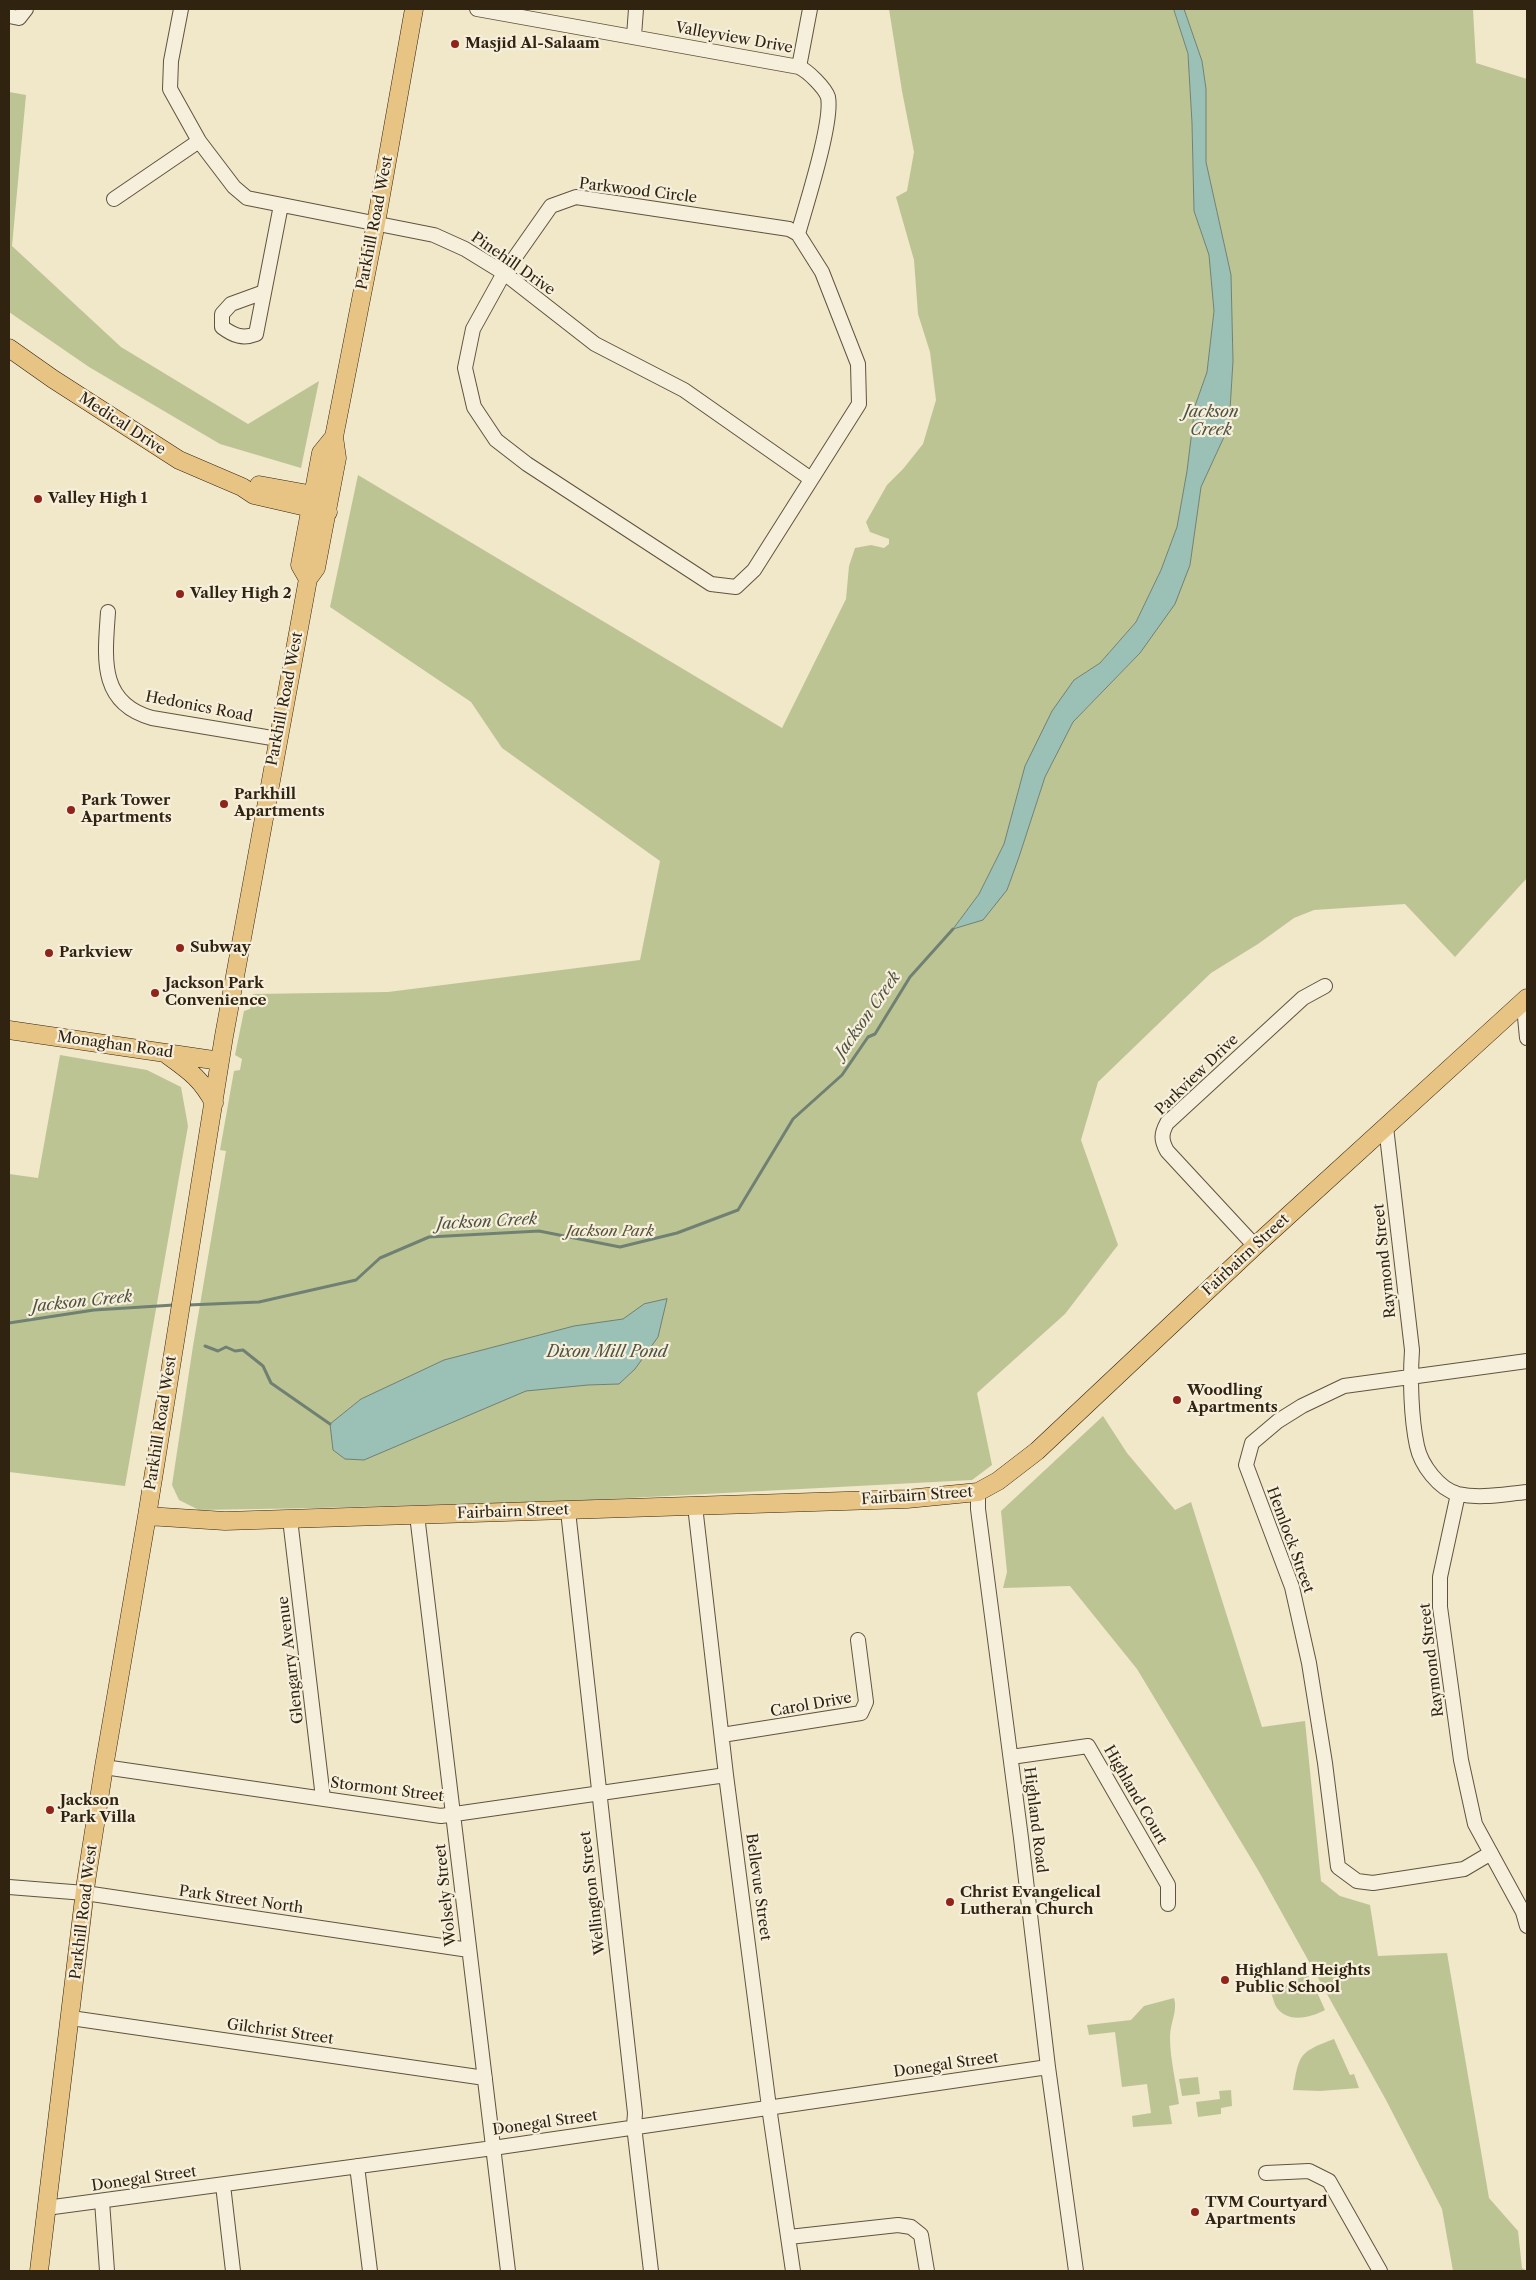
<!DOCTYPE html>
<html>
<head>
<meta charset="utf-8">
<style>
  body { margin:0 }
  #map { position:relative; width:1536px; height:2280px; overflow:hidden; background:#f1e7c9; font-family:"Libre Caslon Text",serif }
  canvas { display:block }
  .frame { position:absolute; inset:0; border:10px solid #302310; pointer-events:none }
</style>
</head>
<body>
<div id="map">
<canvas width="1536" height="2280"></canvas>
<div class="frame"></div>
</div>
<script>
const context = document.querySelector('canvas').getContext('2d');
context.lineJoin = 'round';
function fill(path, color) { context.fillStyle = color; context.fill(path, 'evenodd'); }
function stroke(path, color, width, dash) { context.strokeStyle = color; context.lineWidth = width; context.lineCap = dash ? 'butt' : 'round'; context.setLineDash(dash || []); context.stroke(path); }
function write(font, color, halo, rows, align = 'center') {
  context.font = font + ' "Libre Caslon Text",serif'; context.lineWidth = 4.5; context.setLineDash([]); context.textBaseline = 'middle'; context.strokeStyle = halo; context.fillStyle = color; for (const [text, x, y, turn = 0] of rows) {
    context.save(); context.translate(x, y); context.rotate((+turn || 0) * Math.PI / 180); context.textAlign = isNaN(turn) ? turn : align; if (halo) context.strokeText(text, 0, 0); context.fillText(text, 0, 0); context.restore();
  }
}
fill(new Path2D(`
  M889,9H1174L1188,54L1192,123L1194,211L1209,255L1214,311L1207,372L1195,406L1187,471L1177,527L1161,570L1136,622L1100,663L1074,680L1025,766L1004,844L979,894L953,929L1007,890L1019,857L1045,777L1073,722L1140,653L1190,565L1201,487L1229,426L1233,361L1231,275L1206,162V89L1202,61L1184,9H1473L1476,63L1527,79V878L1455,957L1405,904L1314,910L1294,918L1258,944L1211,973L1098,1082L1081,1140L1118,1245L1065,1314L977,1393L992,1465L972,1480L572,1501L317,1508L199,1510L179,1500L172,1485L193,1346L226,1151L220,1150L234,1071L240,1070L242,1059L235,1055L244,1011L250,1009L253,994L388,992L640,960L660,861L502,748L471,702L330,607L358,475L782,728L846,599L849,566L855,548L871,545L884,548L889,544V539L870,532L866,522L887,485L903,469L923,444L936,400L930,352L918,314L914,260L896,197L907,191L914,152L902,91Z
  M9,92L26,95L12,246L121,347L248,424L319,381L301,468L220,444L89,367L9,312Z
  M60,1055L147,1070L181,1087L188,1126L125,1486L9,1472V1174L38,1178Z
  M1103,1416L1127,1453L1175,1510L1191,1502L1262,1727L1305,1721L1321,1881L1340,1896L1370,1905L1378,1956L1447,1953L1489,2198L1518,2231L1522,2268L1527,2271H1453L1442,2209L1386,2100L1258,1870L1137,1669L1070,1586L1003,1588L1007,1572L1001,1511Z
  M1307,1974L1312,1981L1325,2010C1312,2017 1289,2024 1277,2008C1274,2004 1273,1997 1271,1993Z
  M1174,1998C1178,2011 1170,2023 1170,2037C1170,2059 1176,2082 1179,2104L1169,2106L1172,2124L1133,2127L1132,2116L1151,2113L1147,2084L1122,2087L1115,2032L1089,2035L1087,2025L1131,2020L1144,2006Z
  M1334,2039L1350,2075L1354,2074L1359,2088L1320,2091L1293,2090C1299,2053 1300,2052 1334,2039Z
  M1198,2077L1200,2094L1182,2096L1179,2079Z
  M1231,2090L1232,2106L1221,2108V2114L1198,2117L1196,2102L1220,2099L1219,2091Z`), '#bdc494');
const water = new Path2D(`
  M1174,9H1184L1202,61L1206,89V162L1231,275L1233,361L1229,426L1201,487L1190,565L1175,604L1140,653L1073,722L1045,777L1019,857L1007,890L983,920L953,929L979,894L1004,844L1025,766L1052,711L1074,680L1100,663L1136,622L1161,570L1177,527L1187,471L1195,406L1207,372L1214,311L1209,255L1194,211L1192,123L1188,54Z
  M667,1299L658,1337L635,1369L619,1384L588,1385L526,1391L364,1460L345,1459L333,1450L330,1424L361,1399L444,1360L574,1326L623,1319L644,1304Z`);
fill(water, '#9bc0b5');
stroke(water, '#708173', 1);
stroke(new Path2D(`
  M188,1305L259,1302L356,1280L380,1258L429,1237L539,1231L620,1247L677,1233L738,1210L793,1119L842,1075L868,1037L875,1034L910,977L953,929
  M9,1323L94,1310L174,1305
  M205,1346L218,1351L226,1347L235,1351L243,1350L263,1366L271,1383L330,1424`), '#708173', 3);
const minor = new Path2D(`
  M181,9L171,61L170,89L199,141L234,187L247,198L434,235L465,249L504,273L595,344L684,390L811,479
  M477,9L799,67C808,71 825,88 828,97C833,122 806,205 798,234
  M9,16L19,18L26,9
  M634,36L636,9
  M799,67L810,9
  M576,197L789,229L798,234L822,272L858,364L859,404L754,570L736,587L711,584L527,464L496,440L474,407L465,368L473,329L504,273L551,206Z
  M114,199L199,141
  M264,292L231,304L222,314V327C234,336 243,339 256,334L281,205
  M108,612C105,657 98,703 152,718L278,739
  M1526,999L1525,1017L1527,1038
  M1386,1127L1412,1350C1410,1379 1411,1418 1417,1446C1421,1465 1439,1489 1458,1494C1481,1499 1504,1494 1527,1492
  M1255,1246L1167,1151C1161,1140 1161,1134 1167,1123L1303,998L1325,986
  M978,1492V1509L1021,1838L1048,2067L1076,2271
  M1458,1494L1440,1577V1607L1461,1760L1475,1824L1523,1912L1527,1926
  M695,1506L726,1775L769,2107L793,2271
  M568,1511L635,2113L634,2126L651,2271
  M417,1515L508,2271
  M290,1519L323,1798
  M722,1735L861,1713L866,1702L858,1640
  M1011,1757L1088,1746L1168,1885V1904
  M104,1767L441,1816L726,1775
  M1491,1853L1464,1869L1373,1883L1357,1881L1338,1867L1325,1763L1309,1663L1292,1587L1246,1465L1252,1443L1278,1421L1302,1406L1344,1386L1527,1361
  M9,1887L85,1893L469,1950
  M71,2018L485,2078
  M357,2166L370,2271
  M1266,2173L1309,2171L1329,2181L1380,2271
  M223,2185L233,2271
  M102,2201L107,2271
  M46,2208L493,2148L1048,2067
  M789,2237L898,2225L911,2227L921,2235L927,2271`);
const major = new Path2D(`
  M9,348L53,379L179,460L242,487L254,495L328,512
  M259,485L325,497
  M308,579L300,565L321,453L334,437
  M9,1030L220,1061
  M166,1054C188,1070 201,1078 214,1103
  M147,1516L225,1521L907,1499L978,1492L998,1481L1037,1451L1255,1246L1527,998
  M39,2271L86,1882L104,1767L147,1516L224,1036L308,579L316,568L337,458L334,437L376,223L414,9`);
stroke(minor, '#60543e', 16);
stroke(major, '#302310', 19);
stroke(minor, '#f6efdc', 14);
stroke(major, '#e8c484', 18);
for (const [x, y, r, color] of [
  [455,44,5,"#8f2418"],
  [38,499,5,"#8f2418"],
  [180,594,5,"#8f2418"],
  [224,804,5,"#8f2418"],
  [71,810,5,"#8f2418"],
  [180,948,5,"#8f2418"],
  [49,953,5,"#8f2418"],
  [155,993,5,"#8f2418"],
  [1177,1400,5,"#8f2418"],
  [50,1810,5,"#8f2418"],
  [950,1902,5,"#8f2418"],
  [1225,1980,5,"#8f2418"],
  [1195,2212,5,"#8f2418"]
]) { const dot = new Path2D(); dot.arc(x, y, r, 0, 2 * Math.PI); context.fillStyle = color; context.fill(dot); stroke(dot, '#f6efdc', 2); }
write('15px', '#302310', '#f6efdc', [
  ["Valleyview Drive",734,38,10],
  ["Parkwood Circle",638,191,7],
  ["Parkhill Road West",375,223,-79],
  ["Pinehill Drive",513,264,35],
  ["Medical Drive",122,424,33],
  ["Parkhill Road West",285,699,-79],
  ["Hedonics Road",199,707,11],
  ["Monaghan Road",115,1045,8],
  ["Parkview Drive",1197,1075,-44],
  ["Fairbairn Street",1246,1255,-43],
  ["Raymond Street",1385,1261,-96],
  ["Parkhill Road West",161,1423,-81],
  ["Fairbairn Street",917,1496,-4],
  ["Fairbairn Street",513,1512,-2],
  ["Hemlock Street",1290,1540,70],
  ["Glengarry Avenue",291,1660,-97],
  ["Raymond Street",1432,1660,-97],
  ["Carol Drive",811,1705,-10],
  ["Stormont Street",387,1790,7],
  ["Highland Court",1135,1795,60],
  ["Highland Road",1035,1820,83],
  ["Bellevue Street",758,1887,82],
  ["Wellington Street",593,1893,-97],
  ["Wolsely Street",446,1895,-96],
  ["Park Street North",241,1900,8],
  ["Parkhill Road West",84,1912,-83],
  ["Gilchrist Street",280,2032,8],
  ["Donegal Street",946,2065,-8],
  ["Donegal Street",545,2123,-8],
  ["Donegal Street",144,2179,-8]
]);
write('bold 15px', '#302310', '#f6efdc', [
  ["Masjid Al-Salaam",465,44],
  ["Valley High 1",48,499],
  ["Valley High 2",190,594],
  ["Parkhill",234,795],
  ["Apartments",234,812],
  ["Park Tower",81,801],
  ["Apartments",81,818],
  ["Subway",190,948],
  ["Parkview",59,953],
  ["Jackson Park",165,984],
  ["Convenience",165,1001],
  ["Woodling",1187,1391],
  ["Apartments",1187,1408],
  ["Jackson",60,1801],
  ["Park Villa",60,1818],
  ["Christ Evangelical",960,1893],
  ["Lutheran Church",960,1910],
  ["Highland Heights",1235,1971],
  ["Public School",1235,1988],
  ["TVM Courtyard",1205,2203],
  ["Apartments",1205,2220]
], 'left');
write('italic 15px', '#5a5338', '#f6efdc', [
  ["Jackson Park",610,1232]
]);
write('italic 16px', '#505242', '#f6efdc', [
  ["Jackson",1211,412],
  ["Creek",1211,430],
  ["Jackson Creek",868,1015,-55],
  ["Jackson Creek",487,1222,-3],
  ["Jackson Creek",82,1302,-6],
  ["Dixon Mill Pond",607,1352]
]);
</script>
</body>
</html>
